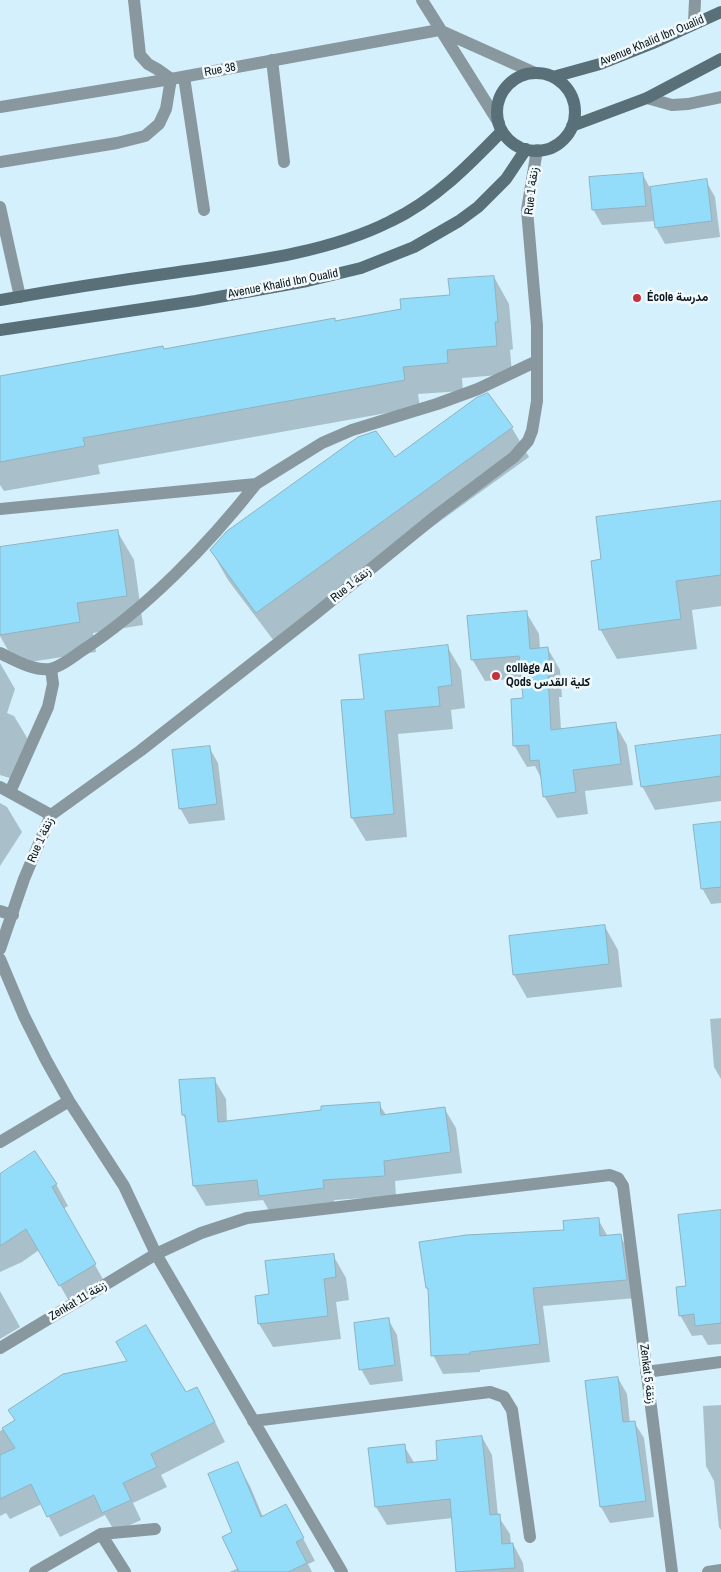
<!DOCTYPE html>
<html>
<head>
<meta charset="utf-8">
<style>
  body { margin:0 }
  canvas { display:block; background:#d3f0fc }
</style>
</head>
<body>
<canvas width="721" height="1572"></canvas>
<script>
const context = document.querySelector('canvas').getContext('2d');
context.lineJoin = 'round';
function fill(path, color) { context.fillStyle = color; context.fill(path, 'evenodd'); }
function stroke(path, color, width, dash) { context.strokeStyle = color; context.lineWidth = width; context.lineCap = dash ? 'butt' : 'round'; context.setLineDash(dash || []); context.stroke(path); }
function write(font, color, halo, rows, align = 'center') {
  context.font = font + ' "Archivo Narrow",Vazirmatn,sans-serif'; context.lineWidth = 5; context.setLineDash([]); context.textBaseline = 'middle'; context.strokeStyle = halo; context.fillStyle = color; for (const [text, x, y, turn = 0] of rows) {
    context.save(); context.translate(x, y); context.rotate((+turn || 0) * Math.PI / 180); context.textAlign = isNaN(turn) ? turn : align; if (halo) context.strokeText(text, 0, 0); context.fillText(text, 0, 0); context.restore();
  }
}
fill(new Path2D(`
  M643,175L650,188L706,181L715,197L720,237L665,244L656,228L655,221L602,225L593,209Z
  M494,277L509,304L513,349L510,350L512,374L462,378L463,391L418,394L420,407L98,465L100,474L4,491L0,485V377L164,351L334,320L336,322L402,310L451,296Z
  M488,395L512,428L529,457L274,641L228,580L211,550L395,459Z
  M721,502V606L692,610L697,649L617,659L600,629L603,560Z
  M117,531L134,560L143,625L93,633L96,652L16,664L0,636V548Z
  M526,612L539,634L540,649H548L560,670L562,697H559L561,730L615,724L627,745L633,785L585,791L588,814L557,818L544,796L542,780L535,766L527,767L514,745L524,700L522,678L485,681L472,659Z
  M447,646L461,670L465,708L451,710L453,729L398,734L407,837L366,841L352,818L365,700Z
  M0,663L15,689L7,713L14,716L29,741L16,780L0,775Z
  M721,736V801L655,810L642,786Z
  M209,747L218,763L225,820L189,824L180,808Z
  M0,803L7,807L22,832L0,866Z
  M721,823V903L711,904L702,888Z
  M605,927L618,950L622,987L527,998L514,975Z
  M721,1018V1079L714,1067L710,1019Z
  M214,1079L226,1099L227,1123L379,1104L386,1115L444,1108L456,1128L462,1173L395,1181L396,1196L334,1200L335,1208L272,1216L263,1200L206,1206L194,1186L187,1121L183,1115Z
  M0,1176L56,1184L68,1206L63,1209L39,1250L22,1262L0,1272Z
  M721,1211V1344L708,1345L702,1335L692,1336L680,1315L687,1287Z
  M598,1219L608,1237L620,1236L631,1254L636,1298L543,1306L550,1362L480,1370V1372L443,1374L433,1355L430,1292L427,1288Z
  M82,1242L104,1281L69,1301L46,1261Z
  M333,1255L346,1278L349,1300L336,1302L341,1339L273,1347L259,1324L270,1295Z
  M0,1291L20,1327L0,1339Z
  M388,1319L397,1335L403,1381L370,1385L361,1369Z
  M618,1378L627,1394L630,1423L634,1422L644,1438L654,1517L610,1523L601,1507Z
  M185,1394L208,1408L225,1442L161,1475L167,1487L133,1503L141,1520L115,1532L105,1515L60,1537L42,1504L10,1519L6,1513L0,1516V1431L16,1421Z
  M721,1405V1530L719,1527L714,1481L706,1466L703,1406Z
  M482,1437L492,1455L498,1516L510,1534L511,1545L513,1544L523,1563L524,1572H457L453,1518L387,1525L376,1507L404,1446L415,1464L438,1461Z
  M237,1463L250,1486L263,1517L286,1506L315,1561L308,1564L312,1572H229L239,1568L233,1532Z`), '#0003');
const building = new Path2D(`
  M643,173L646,206L592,210L589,177Z
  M707,179L712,221L655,228L650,187Z
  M494,276L498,322H495L497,346L447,350L448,363L403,367L405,380L83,438L85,446L0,462V376L163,346L164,349L335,318V321L401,309L400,299L450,295L448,279Z
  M488,393L513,427L256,613L210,550L227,531L358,437L376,431L395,457L476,398Z
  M721,501V575L676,581L681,619L599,630L591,561L601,559L596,517Z
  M118,530L127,596L77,603L80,622L0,635V547Z
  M527,611L530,649L548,647L551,676H548L551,730L616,722L621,764L573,770L576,792L543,797L539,760L530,761L529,745L513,746L511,699L523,698L519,656L471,660L467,616Z
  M448,645L452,685L438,687L440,706L385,711L394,814L351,818L341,700L364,699L359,655Z
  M721,735V776L641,787L635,746Z
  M210,746L217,804L179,809L172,750Z
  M721,822V887L701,889L693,825Z
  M605,925L609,964L513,975L509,936Z
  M215,1078L218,1122L321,1110V1106L380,1102L381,1115L445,1107L451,1152L384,1161L385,1176L323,1180L324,1188L259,1196L257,1180L193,1186L185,1115H182L179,1080Z
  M35,1151L57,1184L52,1187L96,1264L59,1286L26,1229L0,1246V1174Z
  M721,1210V1323L695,1326L694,1314L679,1316L676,1287L686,1286L678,1215Z
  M599,1218L600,1236L621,1234L627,1280L533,1288L540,1344L470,1352V1354L431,1356L428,1288H426L419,1242L466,1235L564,1230L563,1221Z
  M334,1254L336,1277L324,1279L328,1316L258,1324L255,1296L269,1294L265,1261Z
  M389,1318L395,1365L359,1370L354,1323Z
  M146,1325L186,1392L197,1387L215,1422L151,1454L157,1467L123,1483L131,1500L102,1513L94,1495L47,1517L31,1484L0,1499V1455L15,1448L2,1428L15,1420L8,1410L63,1374L127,1361L116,1342Z
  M618,1377L623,1422L635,1421L646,1501L600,1507L585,1381Z
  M482,1436L490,1515L500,1514L502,1544L513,1543L515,1568L456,1572L450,1499L375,1507L368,1448L405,1444L407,1463L437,1460L436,1441Z
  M238,1462L261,1517L286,1504L304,1538L296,1542L307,1563L288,1572H239L222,1537L232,1532L208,1474Z`);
fill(building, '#94ddfa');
stroke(building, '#8eb2c0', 1);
stroke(new Path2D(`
  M272,60L284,162
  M184,77L204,210
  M647,98L672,105L688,104L721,97
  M0,162L117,143L145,136L159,124L166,109L171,79L157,69L148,64L140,55L134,0`), '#88989e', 12);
stroke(new Path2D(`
  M694,23L695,0
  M0,107L171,79L439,30
  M0,207L20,297
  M0,509L256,484L322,443L352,430L437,404L478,389L537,361
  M0,653C15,660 33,671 50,669C60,667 72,658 80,652C146,609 208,545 256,484
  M0,787L51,815
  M10,792L48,707L53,684L51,669
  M0,911L13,915
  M0,949L24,879L51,815L140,751L314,615L437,515L514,457L528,441L532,431L537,401V326L527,210L537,150
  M0,959L24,1016L46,1060L69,1101L124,1186L156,1254L342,1572
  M0,1142L69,1101
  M0,1348L156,1254L201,1233L247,1218L610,1175L618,1178L623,1186L672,1572
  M646,1372L721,1362
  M253,1421L490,1392L504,1397L512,1410L530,1537
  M101,1534L125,1572
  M35,1572L101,1534L155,1529
  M708,1572L721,1570`), '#88989e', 12);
stroke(new Path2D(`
  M422,0L499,123
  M439,30L535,73`), '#88989e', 12);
stroke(new Path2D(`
  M497 112a39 39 0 1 1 78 0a39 39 0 1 1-78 0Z
  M553,77L600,64L653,43L721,12
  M572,126L647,98L721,59
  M0,300C57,290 114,281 172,273C243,263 326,254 391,221C435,200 469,165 502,131
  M0,330L196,301L307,281L361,268L414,247L459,221L478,207L506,179L526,149`), '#5a7079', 12);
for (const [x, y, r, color] of [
  [637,298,5,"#c33240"],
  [496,676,5,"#c33240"]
]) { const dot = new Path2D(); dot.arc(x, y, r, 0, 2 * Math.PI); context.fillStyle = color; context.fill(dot); stroke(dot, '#f2f9fc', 2); }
write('12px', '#09171c', '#f2f9fc', [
  ["Avenue Khalid Ibn Oualid",652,41,-23],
  ["Rue 38",220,70,-10],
  ["Rue 1 زنقة",532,191,-83],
  ["Avenue Khalid Ibn Oualid",283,284,-11],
  ["Rue 1 زنقة",351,585,-39],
  ["Rue 1 زنقة",41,840,-66],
  ["Zenkat 11 زنقة",78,1301,-31],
  ["Zenkat 5 زنقة",647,1374,83]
]);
write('bold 12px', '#09171c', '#f2f9fc', [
  ["École مدرسة",647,298],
  ["collège Al",506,669],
  ["Qods كلية القدس",506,683]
], 'left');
</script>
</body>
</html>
